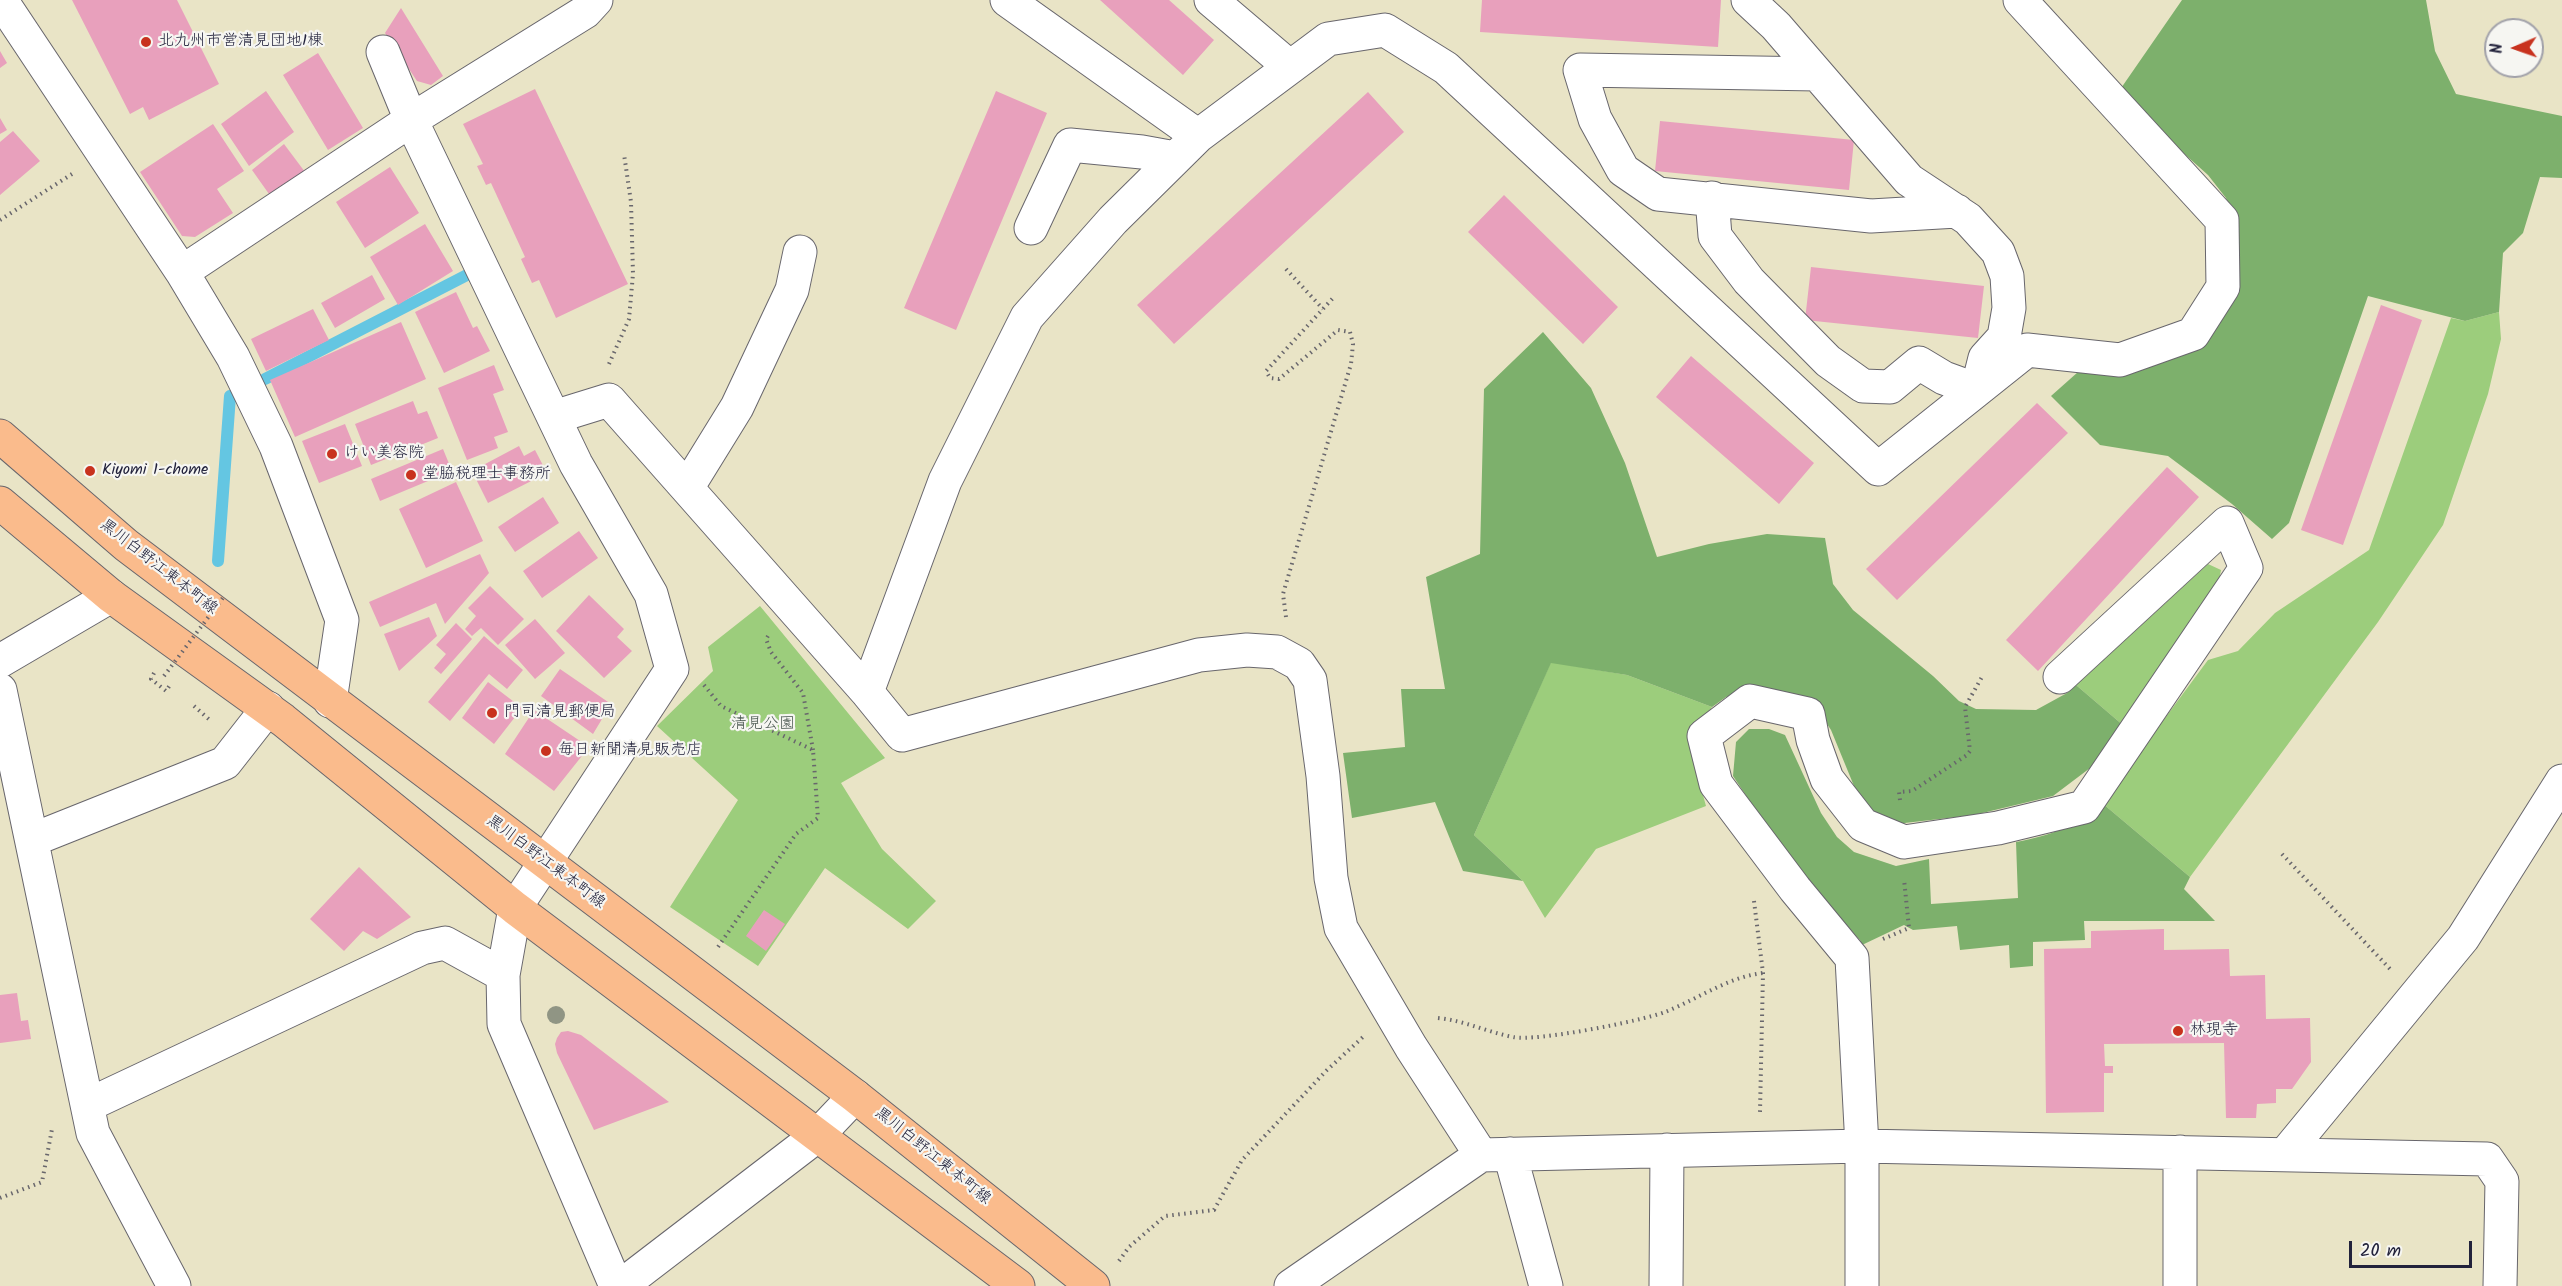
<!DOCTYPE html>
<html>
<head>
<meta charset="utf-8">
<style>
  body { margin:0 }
  #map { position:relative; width:2562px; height:1286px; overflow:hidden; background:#e9e4c6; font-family:Kalam,sans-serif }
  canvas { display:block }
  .north { position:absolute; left:2484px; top:18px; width:60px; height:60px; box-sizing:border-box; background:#f6f6f2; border:2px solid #a1a1a9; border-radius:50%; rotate:268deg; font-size:16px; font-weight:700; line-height:24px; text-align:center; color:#22223b }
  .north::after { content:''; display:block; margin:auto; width:21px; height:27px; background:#c8321e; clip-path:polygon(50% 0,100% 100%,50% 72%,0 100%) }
  .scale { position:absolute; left:2349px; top:1241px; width:123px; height:27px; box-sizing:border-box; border:3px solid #22223b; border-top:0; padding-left:8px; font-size:18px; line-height:21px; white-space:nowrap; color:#22223b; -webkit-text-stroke:4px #f6f6f2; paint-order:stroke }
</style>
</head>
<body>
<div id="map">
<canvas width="2562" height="1286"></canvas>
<div class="north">N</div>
<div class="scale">20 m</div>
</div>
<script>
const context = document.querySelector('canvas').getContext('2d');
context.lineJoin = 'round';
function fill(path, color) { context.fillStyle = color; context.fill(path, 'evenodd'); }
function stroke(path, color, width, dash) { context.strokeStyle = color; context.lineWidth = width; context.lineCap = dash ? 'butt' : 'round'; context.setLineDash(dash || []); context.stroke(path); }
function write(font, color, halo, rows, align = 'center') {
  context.font = font + ' Kalam,"Klee One",sans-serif'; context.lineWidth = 4.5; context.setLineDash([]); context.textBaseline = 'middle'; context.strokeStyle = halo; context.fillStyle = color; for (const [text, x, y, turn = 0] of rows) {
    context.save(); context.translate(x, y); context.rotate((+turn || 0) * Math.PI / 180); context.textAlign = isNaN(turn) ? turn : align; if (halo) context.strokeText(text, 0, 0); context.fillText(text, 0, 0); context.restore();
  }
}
fill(new Path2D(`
  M2499,312L2501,339L2488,394L2443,525L2378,622L2190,877L2102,803L2208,660L2238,651L2275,613L2369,550L2451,318L2465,321Z
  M2208,564L2221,570L2217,592L2124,726L2076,685Z
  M760,606L885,758L841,783L882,849L936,901L908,929L825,868L758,966L670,907L738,800L657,726L713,671L708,647Z
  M1551,662L1627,675L1712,707L1696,732L1698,777L1706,806L1596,849L1545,918L1523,881L1474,835Z`), '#9ccd7c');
fill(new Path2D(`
  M2182,0H2426L2435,51L2456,94L2562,116V178L2540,177L2523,233L2503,253L2499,312L2465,321L2368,296L2289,523L2272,539L2232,504L2168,456L2100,445L2051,396L2087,364L2129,366L2168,361L2188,351L2209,335L2227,312L2235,289L2233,222L2226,198L2208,175L2117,94Z
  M1543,332L1591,388L1625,463L1657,557L1709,544L1767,534L1825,538L1833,584L1853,610L1933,676L1959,701L1976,709L2036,710L2067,693L2076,685L2124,726L2098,762L2053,796L1974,815L1896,824L1877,815L1861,803L1831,730L1818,710L1747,691L1726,697L1712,707L1627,675L1551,663L1474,835L1523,881L1463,871L1435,802L1352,818L1343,753L1405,747L1401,689H1445L1426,577L1480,554L1484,389Z
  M1749,729H1769L1785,735L1821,813L1837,837L1854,852L1896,866L1929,859L1931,904L2018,898L2016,842C2054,835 2071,827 2102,803L2190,877L2184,889L2215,921H2084L2085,940L2033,942V966L2010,968L2009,945L1960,950L1957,926L1913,930L1904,925L1862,945L1860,940L1797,872L1733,776L1736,742Z`), '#7db06c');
stroke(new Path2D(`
  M265,379L467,275
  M218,561L230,396`), '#64c6e2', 12);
fill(new Path2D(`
  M72,0H177L219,84L149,120L143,107L130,114Z
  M1100,0H1169L1214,40L1183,75Z
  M1482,0H1721L1718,47L1480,32Z
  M401,8L443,76L431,85L417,81L385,33Z
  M0,51L7,63L0,68Z
  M318,53L363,128L328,150L283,75Z
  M535,89L628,284L556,318L539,280L532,283L521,259L525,257L491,183L486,185L477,166L483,164L463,124Z
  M266,91L294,132L249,166L221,124Z
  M996,91L1047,113L956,330L904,308Z
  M1368,92L1404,132L1174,344L1137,305Z
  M0,118L7,130L0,134Z
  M1660,121L1854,140L1849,190L1655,171Z
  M213,124L244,171L217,189L233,213L195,237L182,236L140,172Z
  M13,131L40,161L0,195V142Z
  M284,144L305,172L269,194L252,170Z
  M390,167L419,213L365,248L336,202Z
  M1504,195L1618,307L1583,344L1468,232Z
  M425,224L453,271L398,305L370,257Z
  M1811,267L1984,286L1978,338L1805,320Z
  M372,275L385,299L335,328L321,303Z
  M456,292L473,328L477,326L490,351L444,373L415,312Z
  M2381,305L2422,320L2343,545L2301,530Z
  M313,309L329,340L266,371L251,339Z
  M401,322L426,379L295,437L270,380Z
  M1691,356L1814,463L1779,504L1656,397Z
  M494,365L504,390L493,394L508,432L494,437L498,448L467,460L438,388Z
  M413,401L418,414L427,411L438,438L371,465L355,424Z
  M2037,403L2068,433L1897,600L1866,569Z
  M345,424L362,466L319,483L302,441Z
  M519,446L524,456L535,450L547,473L488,503L472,471Z
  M443,449L452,471L380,501L371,479Z
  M2167,467L2199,497L2038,671L2006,640Z
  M456,482L483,541L426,568L399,509Z
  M543,497L559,523L515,552L498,527Z
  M579,531L598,558L542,598L523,571Z
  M480,554L489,573L445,624L436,603L380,627L369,602Z
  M490,586L524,619L498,645L481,628L472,636L465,629L476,616L468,608Z
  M589,595L624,629L617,637L632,651L604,678L556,631Z
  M429,617L437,636L399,671L384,634Z
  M535,619L565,653L535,679L505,645Z
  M456,623L472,639L441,674L434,668L446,654L436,645Z
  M484,636L523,670L507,689L489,674L450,721L428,702Z
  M560,669L611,704L593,734L541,696Z
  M488,682L522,708L494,744L462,718Z
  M534,710L589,747L554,791L505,754Z
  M359,867L411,917L377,939L363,931L344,951L310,919Z
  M764,910L785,924L766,951L746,936Z
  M2164,929V950L2229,949L2230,976L2265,975L2266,1019L2310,1018L2311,1062L2292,1089H2276V1103L2257,1104L2256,1118H2226L2224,1043L2104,1044L2105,1066H2113V1073H2104V1112L2046,1113L2044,949L2091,948V931Z
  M17,993L21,1021L28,1020L31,1039L0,1043V995Z
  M568,1031L581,1035L669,1102L594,1130L557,1053L555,1044L557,1038L561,1032Z`), '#e8a0bc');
const minor = new Path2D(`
  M1,0L182,272L233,357L276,446L342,620L330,701
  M1007,0L1198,136
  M1211,0L1290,67
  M383,52L411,120L576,464L651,594L672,669L515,908L503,975L504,1024L616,1286
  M1817,74L1580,70L1595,119L1623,170L1658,194L1871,216L1957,211
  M1712,198L1715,236L1749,281L1828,361L1863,386L1890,387L1919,363L1944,378L1977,390L1985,358L2004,337L2009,308L2007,276L1998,252L1968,219L1909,180L1776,26L1748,0
  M1031,228L1070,145L1142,152L1175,158
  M182,272L411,120L585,12L596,0
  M554,417L609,400L867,692
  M687,488L737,407L792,290L800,252
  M0,661L111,596
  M0,690L93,1133L174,1286
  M32,840L225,763L268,708
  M88,1105L422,948L445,943L503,975
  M2180,1152V1286
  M2286,1153L2463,938L2562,781
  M1510,1154L1546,1286
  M1481,1155L1411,1047L1341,928L1331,878L1323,776L1310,680L1299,664L1277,652L1247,650L1199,655L902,735L867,692L945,481L1027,317L1113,220L1198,136L1328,39L1385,30L1446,68L1878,469L2027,350L2120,360L2193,334L2223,287L2222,220L2020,0
  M621,1286L818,1135L855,1096
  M1291,1286L1481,1155L1862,1146L2487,1159L2502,1181L2500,1286
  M1666,1286L1667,1150
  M1862,1286V1146L1852,958L1795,889L1716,784L1704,736L1750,701L1808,714L1813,740L1827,779L1863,825L1904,842L1998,828L2084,807L2246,568L2227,523L2060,677`);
const major = new Path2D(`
  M0,436L126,545L855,1096L1093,1286
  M0,503L111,596L283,720L515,908L1018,1286`);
stroke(minor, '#68666c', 35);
stroke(major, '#68666c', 35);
stroke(new Path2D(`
  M0,220L72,174
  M1286,269L1323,309
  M609,364L629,319L633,274L631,202L624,154
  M1286,617L1283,594L1351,364L1353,344L1350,332L1338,330L1279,379L1270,378L1266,371L1333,298
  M768,636L766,639L771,652L803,693L813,750
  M154,673L151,679L166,691L170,685
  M704,685L721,706L813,750L818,818L796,834L718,947
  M194,706L211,721
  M1900,800L1899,792L1912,791L1967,755L1970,751L1965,707L1983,675
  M2282,854L2390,969
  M1754,901L1763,973L1760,1112
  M1883,939L1909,928L1904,879
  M1438,1018C1466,1021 1487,1032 1513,1037C1536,1042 1641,1021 1665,1012C1698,999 1728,977 1763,973
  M0,1198L42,1182L52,1129
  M1119,1261L1129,1247L1165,1216L1214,1210L1242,1160L1327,1070L1363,1037`), '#68666c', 4, [1.5, 4.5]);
stroke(minor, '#fff', 33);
stroke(major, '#fabb8c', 33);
stroke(new Path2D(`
  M164,676L225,595`), '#68666c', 4, [1.5, 4.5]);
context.fillStyle = '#909584';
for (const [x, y] of [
  [556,1015]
]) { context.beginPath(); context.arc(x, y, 9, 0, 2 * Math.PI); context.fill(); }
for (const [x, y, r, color] of [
  [146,42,6,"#c8321e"],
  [332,454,6,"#c8321e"],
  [90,471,6,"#c8321e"],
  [411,475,6,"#c8321e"],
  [492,713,6,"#c8321e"],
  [546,751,6,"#c8321e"],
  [2178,1031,6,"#c8321e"]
]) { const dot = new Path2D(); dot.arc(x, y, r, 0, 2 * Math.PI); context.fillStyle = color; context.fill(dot); stroke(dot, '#f6f6f2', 2); }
write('16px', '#22223b', '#f6f6f2', [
  ["北九州市営清見団地1棟",158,42],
  ["けい美容院",344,454],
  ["Kiyomi 1-chome",102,471],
  ["堂脇税理士事務所",423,475],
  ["門司清見郵便局",504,713],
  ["毎日新聞清見販売店",558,751],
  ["林現寺",2190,1031]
], 'left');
write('16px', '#22223b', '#f6f6f2', [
  ["黒川白野江東本町線",158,568,38],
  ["黒川白野江東本町線",545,863,37],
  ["黒川白野江東本町線",932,1157,39]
]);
write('16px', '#47554e', '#f6f6f2', [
  ["清見公園",763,725]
]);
</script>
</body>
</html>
